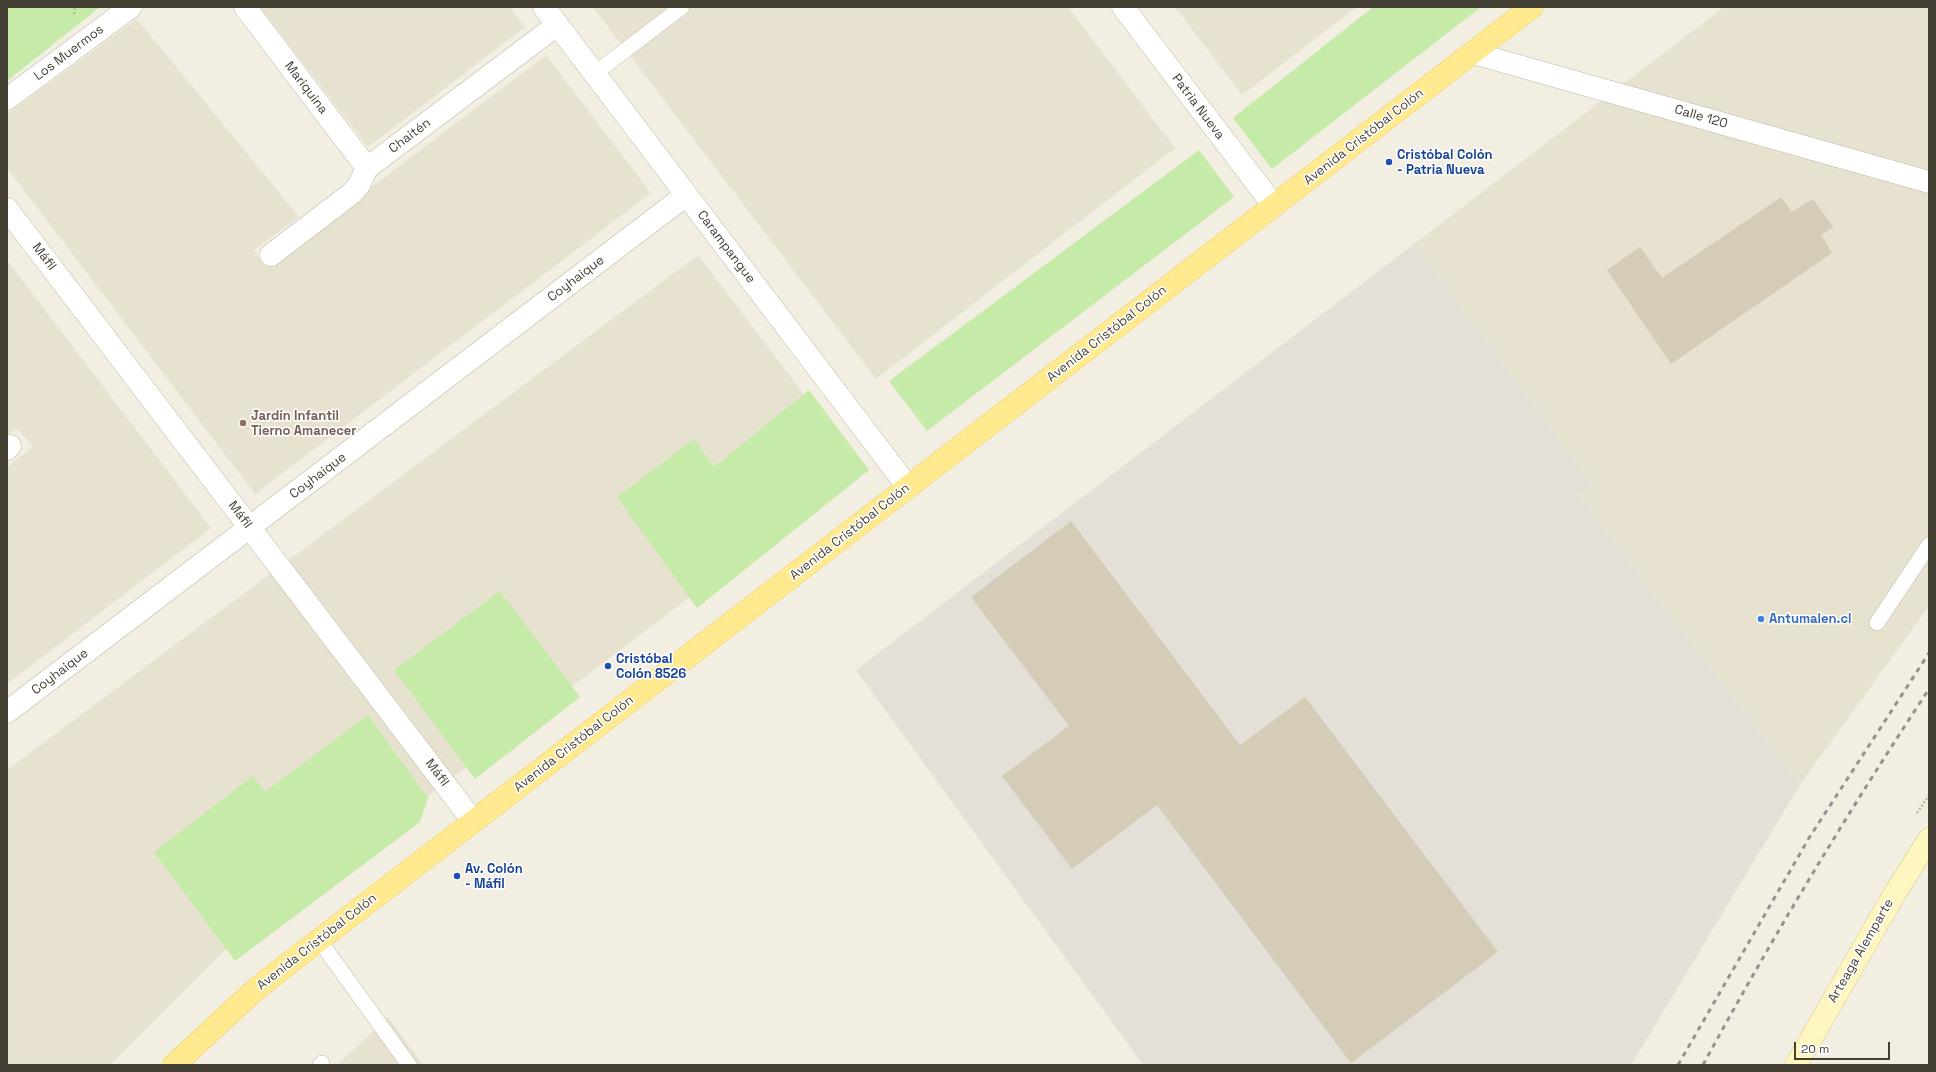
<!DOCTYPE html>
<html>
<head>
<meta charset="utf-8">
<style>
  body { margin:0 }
  #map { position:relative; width:1936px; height:1072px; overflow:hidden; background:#f2efe2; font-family:"Space Grotesk",sans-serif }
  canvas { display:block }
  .frame { position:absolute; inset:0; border:8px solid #443f33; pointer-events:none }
  .scale { position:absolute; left:1794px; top:1042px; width:96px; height:18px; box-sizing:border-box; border:2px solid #443f33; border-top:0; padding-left:5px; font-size:12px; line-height:14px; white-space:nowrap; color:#443f33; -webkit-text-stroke:3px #fff; paint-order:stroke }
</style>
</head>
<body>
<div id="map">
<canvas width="1936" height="1072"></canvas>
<div class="frame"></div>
<div class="scale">20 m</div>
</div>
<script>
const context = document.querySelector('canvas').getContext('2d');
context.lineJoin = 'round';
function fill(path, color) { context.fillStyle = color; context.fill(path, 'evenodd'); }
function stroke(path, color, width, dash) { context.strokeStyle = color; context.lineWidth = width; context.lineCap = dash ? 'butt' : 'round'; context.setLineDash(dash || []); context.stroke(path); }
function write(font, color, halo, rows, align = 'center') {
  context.font = font + ' "Space Grotesk",sans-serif'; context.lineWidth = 3; context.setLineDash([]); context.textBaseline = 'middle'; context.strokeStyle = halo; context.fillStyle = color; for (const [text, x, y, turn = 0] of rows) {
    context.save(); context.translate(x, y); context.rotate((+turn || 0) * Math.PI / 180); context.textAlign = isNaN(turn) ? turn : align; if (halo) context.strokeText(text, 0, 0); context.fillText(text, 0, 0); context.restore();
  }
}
fill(new Path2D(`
  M260,7H510L525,27L368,147Z
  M593,7H1068L1175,148L876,379Z
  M1175,7H1357L1242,95Z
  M1724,7H1929V606L1800,785L1579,496L1593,485L1414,244Z
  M137,19L299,217L254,250L266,267L546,55L651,193L255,494L7,168V114Z
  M698,255L825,422L858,469L222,953L110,1065H7V770Z
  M7,260L211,528L7,684V467L33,447L17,428L7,436Z
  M388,1017L423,1065H337Z`), '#e7e2d0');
fill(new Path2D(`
  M1414,244L1593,485L1579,496L1800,785L1631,1065H1143L856,670Z`), '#e4e0d8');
fill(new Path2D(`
  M7,7H100L7,81Z
  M1373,7H1481L1272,169L1233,118Z
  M1199,150L1234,197L927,431L889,381Z
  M809,390L869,470L697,608L617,497L694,439L714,467Z
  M500,591L580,697L475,779L394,670Z
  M368,715L428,798L420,822L235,961L154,852L253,776L265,792Z`), '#c6eaa8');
fill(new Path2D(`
  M1781,197L1792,212L1813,199L1833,227L1821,235L1832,253L1671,364L1607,270L1640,247L1662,278Z
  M1071,521L1240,745L1305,697L1498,952L1351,1063L1157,805L1072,869L1002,776L1069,726L971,597Z`), '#d4ccb7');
const lane = new Path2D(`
  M594,74L682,7
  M1877,623L1929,545
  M319,940L409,1065
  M320,1065L322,1063`);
const street = new Path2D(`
  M245,7L367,168
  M544,7L908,487
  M1123,7L1274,206
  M1473,53L1929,182
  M7,99L131,7
  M7,209L473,821
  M271,255L352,193L359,185L367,168L557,25
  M7,449L10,446
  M7,712L686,195`);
const secondary = new Path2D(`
  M1796,1065L1895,893L1929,839`);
const primary = new Path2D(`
  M174,1065L255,990L288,964L1532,7`);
stroke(lane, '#beb8a5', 16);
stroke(street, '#beb8a5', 23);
stroke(secondary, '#d5ca8f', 23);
stroke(primary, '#ebcd58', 23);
stroke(new Path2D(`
  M74,14L75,7
  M1917,813L1929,795`), '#c1b695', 2.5, [2, 2]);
stroke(lane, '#fff', 15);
stroke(street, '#fff', 22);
stroke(secondary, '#fff6c0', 22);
stroke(primary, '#ffea8f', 22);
stroke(new Path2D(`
  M1678,1065L1809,838L1929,653
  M1703,1065C1773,936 1848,812 1929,689`), '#939393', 3, [5, 5]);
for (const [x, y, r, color] of [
  [1389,162,4,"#1a4fb4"],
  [243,423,4,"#8d6e63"],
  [1761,619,4,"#3f7fe0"],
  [608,666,4,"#1a4fb4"],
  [457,876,4,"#1a4fb4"]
]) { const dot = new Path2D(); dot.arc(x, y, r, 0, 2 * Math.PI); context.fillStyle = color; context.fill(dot); stroke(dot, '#fff', 1.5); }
write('13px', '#443f33', '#fff', [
  ["Los Muermos",69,53,-37],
  ["Mariquina",306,88,53],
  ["Patria Nueva",1198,107,53],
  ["Calle 120",1701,117,16],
  ["Chaitén",410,136,-37],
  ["Avenida Cristóbal Colón",1364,137,-38],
  ["Carampangue",726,247,53],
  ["Máfil",44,257,53],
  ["Coyhaique",576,279,-37],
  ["Avenida Cristóbal Colón",1107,334,-38],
  ["Coyhaique",318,476,-37],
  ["Máfil",240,515,53],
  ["Avenida Cristóbal Colón",850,532,-38],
  ["Coyhaique",60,672,-37],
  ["Avenida Cristóbal Colón",574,744,-38],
  ["Máfil",437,773,53],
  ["Avenida Cristóbal Colón",317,942,-38],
  ["Arteaga Alemparte",1861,951,-60]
]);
write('bold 13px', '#164399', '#fff', [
  ["Cristóbal Colón",1397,155],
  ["- Patria Nueva",1397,170],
  ["Cristóbal",616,659],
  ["Colón 8526",616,674],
  ["Av. Colón",465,869],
  ["- Máfil",465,884]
], 'left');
write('bold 13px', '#785e54', '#fff', [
  ["Jardín Infantil",251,416],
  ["Tierno Amanecer",251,431]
], 'left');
write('bold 13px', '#366cbe', '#fff', [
  ["Antumalen.cl",1769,619]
], 'left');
</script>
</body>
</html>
